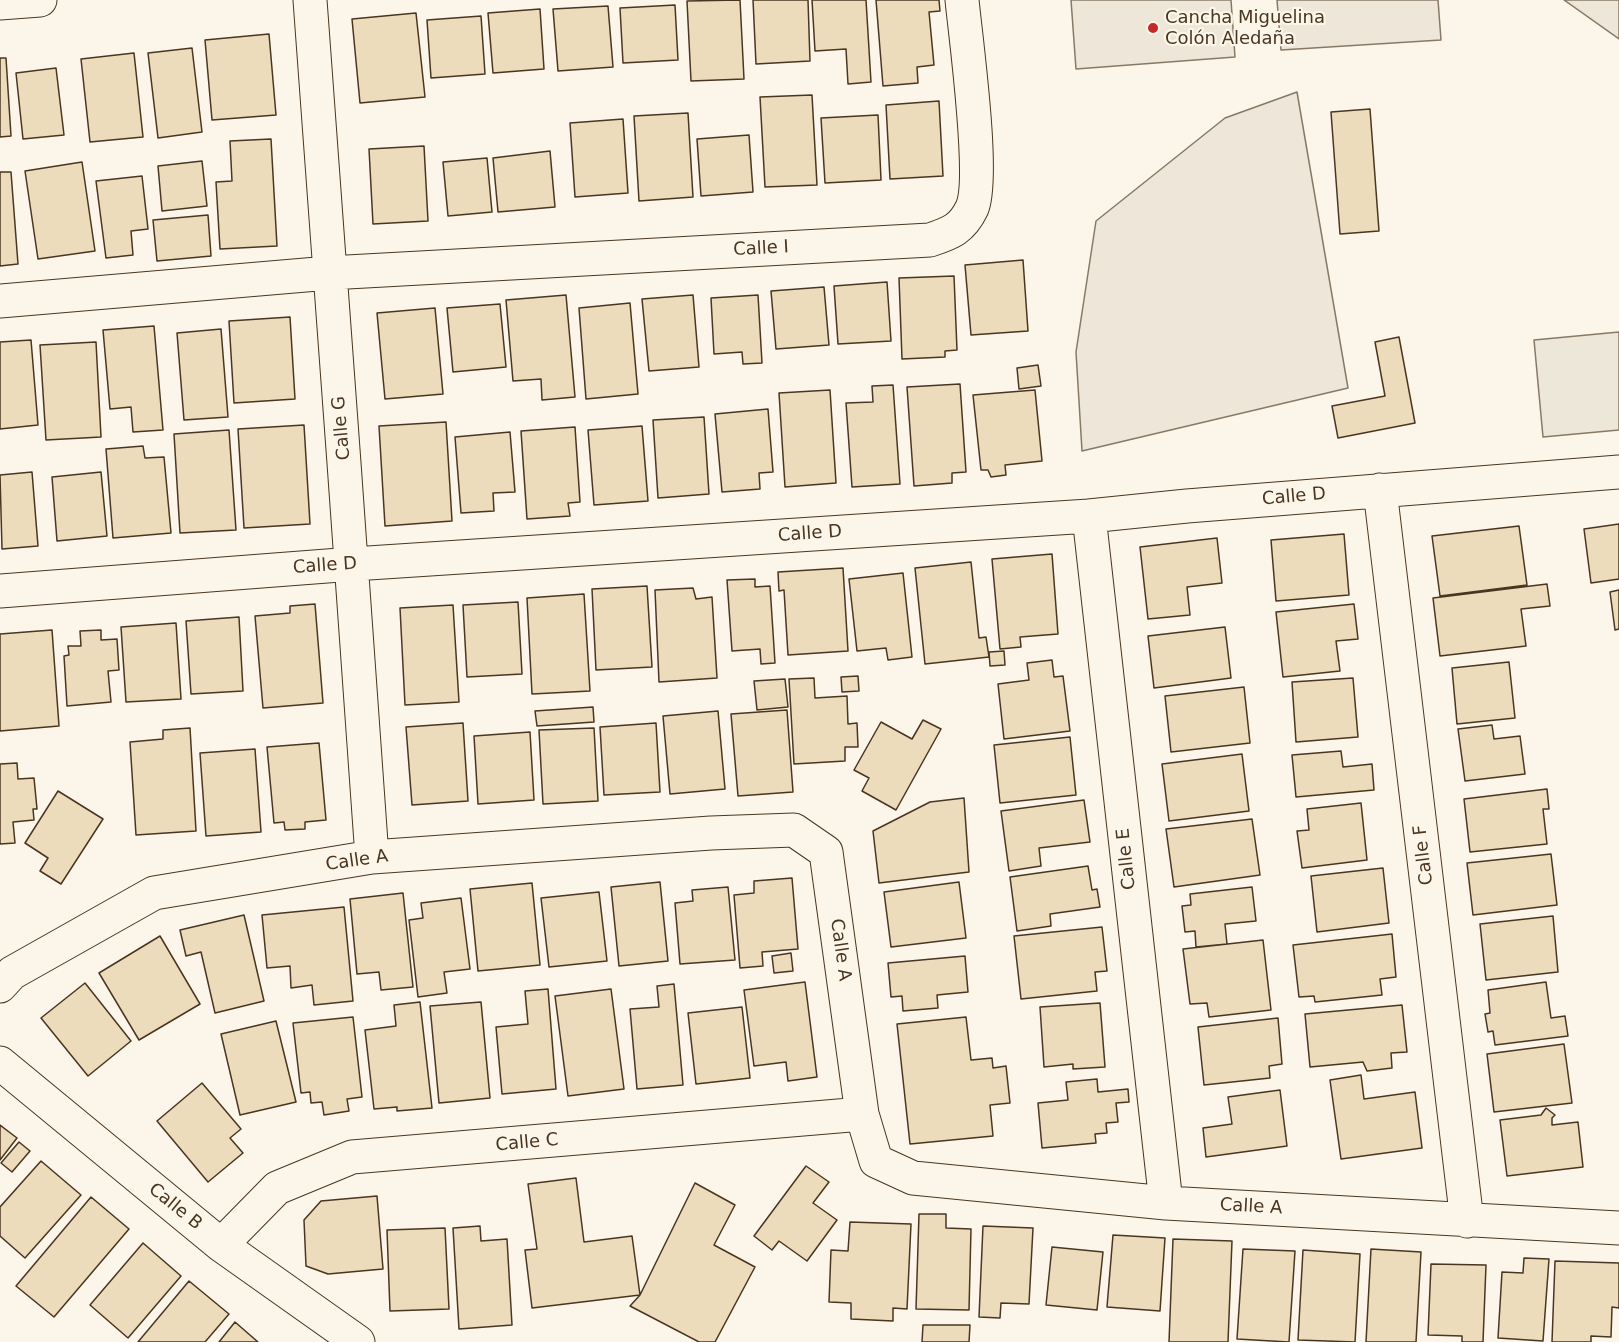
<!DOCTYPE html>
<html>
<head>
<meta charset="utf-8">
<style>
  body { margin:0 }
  canvas { display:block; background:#fbf6e9 }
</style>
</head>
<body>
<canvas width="1619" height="1342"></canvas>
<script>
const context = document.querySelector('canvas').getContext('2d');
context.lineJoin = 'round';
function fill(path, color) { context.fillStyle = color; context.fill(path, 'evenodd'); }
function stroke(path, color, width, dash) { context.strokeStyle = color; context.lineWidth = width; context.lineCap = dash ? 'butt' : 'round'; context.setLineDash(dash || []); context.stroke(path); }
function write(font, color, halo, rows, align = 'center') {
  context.font = font + ' "DejaVu Sans",sans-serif'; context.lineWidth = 4.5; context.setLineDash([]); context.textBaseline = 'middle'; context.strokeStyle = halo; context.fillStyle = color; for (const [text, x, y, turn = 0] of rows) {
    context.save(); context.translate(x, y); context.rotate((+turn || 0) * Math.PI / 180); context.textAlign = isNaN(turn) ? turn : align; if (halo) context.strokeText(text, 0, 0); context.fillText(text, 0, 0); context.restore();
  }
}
const green = new Path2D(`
  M1071,0H1231L1235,57L1076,69Z
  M1277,0H1438L1441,40L1281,50Z
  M1564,0H1619V39Z
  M1297,92L1348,388L1082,451L1076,352L1096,221L1225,118Z`);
fill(green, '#ede6d9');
stroke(green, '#887966', 1.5);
const parking = new Path2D(`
  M1619,332V430L1543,437L1534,340Z`);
fill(parking, '#ede7d9');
stroke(parking, '#887966', 1.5);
const building = new Path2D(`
  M740,0L744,79L691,81L687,1Z
  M753,0H808L810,61L756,64Z
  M812,0H866L871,82L848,84L846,49L815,51Z
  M876,0H939L940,11L929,12L934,65L917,67L918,83L883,86Z
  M675,5L678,60L623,63L620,8Z
  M608,6L613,67L558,71L553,9Z
  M540,9L544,69L493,73L488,13Z
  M416,13L425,97L360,103L352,19Z
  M481,16L485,74L431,78L427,20Z
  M269,34L276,115L212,120L205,40Z
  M192,48L202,132L158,138L148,53Z
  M134,53L143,137L90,142L81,59Z
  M0,58H6L11,136L0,137Z
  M56,68L64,135L23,139L16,73Z
  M812,95L817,185L765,187L760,97Z
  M939,101L943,176L890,179L886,105Z
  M1370,109L1379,231L1340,234L1331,112Z
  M688,113L693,197L639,201L634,116Z
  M878,115L881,180L825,183L821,118Z
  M623,119L628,193L575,197L570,123Z
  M749,135L753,192L701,196L697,139Z
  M271,139L277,246L220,249L216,182L232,181L230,141Z
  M424,146L428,221L373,224L369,149Z
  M550,151L555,207L498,212L493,158Z
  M487,158L492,212L448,216L443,162Z
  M202,161L207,206L162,211L158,166Z
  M82,162L95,251L38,259L25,171Z
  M0,172H11L18,264L0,266Z
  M142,176L148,229L131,231L133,255L106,258L96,181Z
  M208,215L211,256L157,261L153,220Z
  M1023,260L1028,331L971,335L965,265Z
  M954,276L957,350L945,351V357L902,359L899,278Z
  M887,282L891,341L838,344L834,286Z
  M824,287L829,345L776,349L771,291Z
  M566,295L575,397L542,400L541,379L513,381L506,300Z
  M693,295L699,367L649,371L642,299Z
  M758,295L762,363L743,364L742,352L714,354L711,298Z
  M630,303L638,394L586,399L579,308Z
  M500,304L506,367L453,372L447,308Z
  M435,308L443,394L385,399L377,313Z
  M290,317L295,399L234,403L229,321Z
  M154,326L163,430L133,432L131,407L110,409L103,330Z
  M221,329L228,417L184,420L177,333Z
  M1399,337L1415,423L1338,438L1332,406L1385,396L1375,342Z
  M31,340L38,425L0,429V342Z
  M96,342L101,437L46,440L40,345Z
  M1038,365L1041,386L1019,389L1017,368Z
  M960,384L966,472L952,473V483L914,486L907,387Z
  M893,385L900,484L852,487L846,403L873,402L872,386Z
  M830,390L836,483L785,487L779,393Z
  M1035,390L1042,461L1005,465L1006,475L991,477L988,470H981L973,395Z
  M768,409L773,472L759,473L760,489L722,492L715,414Z
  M704,417L709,494L658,498L653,420Z
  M446,422L452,521L385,526L379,426Z
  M304,425L310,524L244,528L238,429Z
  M642,426L648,501L594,505L588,430Z
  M575,427L580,502L568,503L570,516L527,519L521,431Z
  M229,430L236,530L180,533L174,434Z
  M510,432L515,492L493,493L494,511L461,513L455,437Z
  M143,446L145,458L164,457L171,533L113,538L106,449Z
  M32,472L38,546L2,549L0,475Z
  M101,472L107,536L57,541L52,477Z
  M1619,524V579L1591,583L1584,529Z
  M1519,526L1527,585L1440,596L1432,536Z
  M1344,534L1349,595L1276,601L1271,540Z
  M1217,538L1222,583L1187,587L1190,615L1148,619L1140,547Z
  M1052,554L1058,634L1020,637L1021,647L1000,649L992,559Z
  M971,562L979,638L986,637L989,657L925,664L915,568Z
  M843,568L848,651L788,655L784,590L779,591L778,572Z
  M903,573L912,657L888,660L886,648L857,651L849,579Z
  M755,579V587L770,586L775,663L761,664L760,649L732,651L727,580Z
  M1547,584L1550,606L1521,609L1526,646L1440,656L1433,598Z
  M647,586L652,667L596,670L592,589Z
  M693,588L696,599L712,597L717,678L659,682L655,590Z
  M1619,590V629L1615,630L1610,592Z
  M584,594L590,691L532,694L527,598Z
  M518,602L522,674L467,677L463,605Z
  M315,604L323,703L263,708L255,616L290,613V606Z
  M1354,604L1358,639L1336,641L1340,671L1283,677L1276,612Z
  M453,605L459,702L405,705L400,608Z
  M239,617L243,691L191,694L186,621Z
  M176,623L181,699L126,702L121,627Z
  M1225,627L1231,678L1154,688L1148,636Z
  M52,630L59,726L0,731V634Z
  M101,630V640L117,639L119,670L108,671L111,702L67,706L64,656L69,655L68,646H81L80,631Z
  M1004,651L1005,665L990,666L989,652Z
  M1052,660L1054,677L1063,676L1070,731L1004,739L998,684L1029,680L1027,663Z
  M1509,662L1515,718L1457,724L1452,668Z
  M858,676L859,691L842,692L841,677Z
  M814,678L815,698L847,696L848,724L857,723L858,747H845V761L794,764L789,679Z
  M1353,678L1358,737L1296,742L1292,682Z
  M785,679L788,707L757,710L754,681Z
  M1244,687L1250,743L1171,752L1165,696Z
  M593,707L594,722L537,726L535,711Z
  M787,710L793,792L738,796L731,714Z
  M718,711L725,789L670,794L663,716Z
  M923,720L941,729L896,810L862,791L869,778L854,770L881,722L912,739Z
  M463,723L468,801L412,805L406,727Z
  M656,723L660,792L604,795L600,727Z
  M1492,725L1494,739L1520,736L1525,774L1465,781L1458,729Z
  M190,728L196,831L136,835L130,742L163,739V730Z
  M594,728L598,801L543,804L539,730Z
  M530,732L534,800L478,804L474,736Z
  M1070,737L1076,795L1000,803L994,745Z
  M319,743L326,820L305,822V829L285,830L284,822L274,823L267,747Z
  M255,749L261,832L206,836L200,753Z
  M1341,751L1343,767L1372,764L1374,790L1296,797L1292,755Z
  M1242,754L1249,811L1169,821L1162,764Z
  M17,763L18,779L34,778L37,809H33L34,820L13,822L15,843L0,844V764Z
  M1547,789L1549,809H1543L1547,844L1470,852L1464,799Z
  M58,791L103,819L61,884L40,871L48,858L25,843Z
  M964,798L969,872L879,883L873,831L930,802Z
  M1084,800L1090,842L1039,848L1041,866L1009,871L1001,811Z
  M1361,803L1367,860L1302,868L1297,831L1309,830L1307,809Z
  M1252,819L1260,875L1174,887L1166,829Z
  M1551,854L1557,905L1473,915L1467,863Z
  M1088,866L1092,890L1097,889L1100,907L1050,914L1051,926L1017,931L1010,877Z
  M1383,868L1389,923L1317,932L1311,876Z
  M792,878L798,949L762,952L763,966L740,968L734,895L754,893V881Z
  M660,882L668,961L619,966L611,887Z
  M959,882L966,938L891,947L884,892Z
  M532,883L540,965L478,971L470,889Z
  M728,887L735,960L680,964L675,903L693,901L692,890Z
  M1252,887L1256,921L1225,924L1227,944L1196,947L1195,931L1185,932L1182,906L1191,905L1190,894Z
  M599,892L607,961L549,967L541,898Z
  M403,893L413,987L381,990L379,972L357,974L350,899Z
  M461,898L470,969L444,972L447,993L418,997L409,920L423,918L421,903Z
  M344,907L353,1001L314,1005L312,985L291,988L290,966L267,968L262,915Z
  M244,915L264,1001L215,1013L201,952L186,956L180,930Z
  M1553,916L1558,972L1486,980L1480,924Z
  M1102,927L1107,971L1095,972L1097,991L1021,999L1014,936Z
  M1392,934L1396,977L1380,979L1382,995L1315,1002L1314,996L1299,997L1293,945Z
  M160,936L200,1004L139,1040L99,973Z
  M1263,940L1271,1010L1209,1017L1207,1003L1190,1004L1183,949Z
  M791,953L793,971L774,973L772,956Z
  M965,956L968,992L937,995L938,1008L903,1011L902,996L891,997L888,963Z
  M805,982L817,1077L788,1081L786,1062L754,1066L744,990Z
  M1546,982L1551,1018L1565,1016L1568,1036L1495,1045L1493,1031L1488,1032L1485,1014L1490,1013L1488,990Z
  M85,983L131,1041L88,1076L41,1018Z
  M674,984L683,1085L637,1089L630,1009L659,1007L657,986Z
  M548,989L556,1089L502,1094L496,1027L528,1024L525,991Z
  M611,989L624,1089L568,1096L555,996Z
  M420,1002L432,1108L397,1111V1107L374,1109L365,1030L396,1026L394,1005Z
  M481,1002L490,1098L439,1103L430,1006Z
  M1100,1003L1105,1067L1073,1069V1064L1044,1067L1040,1007Z
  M1402,1005L1407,1052L1391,1053L1392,1068L1367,1071L1363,1062L1310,1067L1305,1014Z
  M742,1007L750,1078L696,1084L688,1013Z
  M353,1017L362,1097L347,1099L349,1111L324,1115L322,1102L311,1103L310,1092L301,1093L293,1023Z
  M966,1017L971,1060L992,1058L993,1068L1006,1066L1010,1103L990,1105L993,1136L910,1144L897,1024Z
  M1278,1018L1282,1064L1269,1066L1270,1078L1204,1085L1198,1027Z
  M276,1021L296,1102L240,1115L221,1034Z
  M1564,1044L1572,1103L1494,1112L1487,1054Z
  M1361,1075L1364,1099L1415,1092L1422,1148L1341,1159L1330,1080Z
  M1097,1079L1098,1092L1128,1089L1129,1102L1116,1103L1118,1122L1106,1123L1107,1133L1095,1134L1096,1143L1042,1148L1038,1103L1068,1100L1066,1082Z
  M202,1083L241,1129L230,1138L243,1153L208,1182L157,1121Z
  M1280,1090L1287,1146L1206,1157L1203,1128L1232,1124L1228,1097Z
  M1546,1108L1555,1115L1552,1118V1125L1578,1122L1583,1167L1507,1176L1500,1120L1541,1115Z
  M0,1125L17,1138L0,1160Z
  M19,1142L30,1151L12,1172L1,1163Z
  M41,1161L81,1195L25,1258L0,1236V1207Z
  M806,1166L829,1182L813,1203L837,1220L807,1261L779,1241L772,1250L754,1236Z
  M576,1178L584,1242L632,1236L640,1295L532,1308L525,1250L537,1249L528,1184Z
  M695,1183L735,1205L714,1245L755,1267L715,1342H699L630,1306L640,1295Z
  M377,1196L383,1269L328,1274L306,1266L304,1220L321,1201Z
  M91,1197L129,1229L54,1317L16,1286Z
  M919,1214H946V1228L971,1229L969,1310L916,1309Z
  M850,1222L911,1224L907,1309L893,1308V1321L851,1319V1303L829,1302L831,1250L848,1251Z
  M480,1226L481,1241L507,1239L512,1325L459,1329L453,1228Z
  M983,1226L1033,1228L1029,1304L1001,1303L1000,1318L979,1317Z
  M445,1228L449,1309L390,1311L387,1230Z
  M1113,1235L1165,1238L1160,1311L1107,1307Z
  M1173,1239L1232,1241L1228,1342H1169Z
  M143,1243L181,1276L128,1338L90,1305Z
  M1052,1247L1103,1252L1097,1310L1046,1305Z
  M1243,1249L1295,1251L1289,1342L1237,1339Z
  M1371,1249L1421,1252L1416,1342H1366Z
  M1303,1250L1360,1254L1355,1342L1298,1340Z
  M1524,1258L1549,1259L1543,1341L1498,1338L1502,1272L1523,1273Z
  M1555,1261L1619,1263V1308L1612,1307L1611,1337L1591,1336V1342H1552Z
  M1431,1264L1486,1265L1483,1342H1462V1336L1428,1335Z
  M189,1281L229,1314L205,1342H138Z
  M235,1322L258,1342H219Z
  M923,1325H970L969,1342H922Z`);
fill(building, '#ecdcbc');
stroke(building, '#4a3520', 1.5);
const minor = new Path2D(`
  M310,0C329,286 354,571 372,857
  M0,3L40,0
  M0,301L329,273L930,240C951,233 962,229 972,208C985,178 966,40 962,0
  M1380,490L1467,1221
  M1089,516L1166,1203
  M0,591L353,564L1089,516L1187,506L1619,472
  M0,986L12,973L154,893L372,857L711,833L794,830L826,852L862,1114L876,1161L913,1178L1166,1203L1619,1228
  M0,1063L221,1245L358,1342
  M221,1245L277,1188L352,1157L862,1114`);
stroke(minor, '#4a3520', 35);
stroke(minor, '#fbf6e9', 33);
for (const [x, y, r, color] of [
  [1153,28,6,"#c62828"]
]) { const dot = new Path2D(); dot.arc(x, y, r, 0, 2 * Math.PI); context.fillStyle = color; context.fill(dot); stroke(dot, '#fbf6e9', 2); }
write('18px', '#4a3520', '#fbf6e9', [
  ["Cancha Miguelina",1165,18],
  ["Colón Aledaña",1165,39]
], 'left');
write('18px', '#4a3520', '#fbf6e9', [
  ["Calle I",761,249,-3],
  ["Calle G",342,428,-95],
  ["Calle D",1294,497,-5],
  ["Calle D",810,534,-4],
  ["Calle D",325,566,-4],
  ["Calle F",1424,855,-97],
  ["Calle E",1127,859,-96],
  ["Calle A",357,861,-8],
  ["Calle A",840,950,82],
  ["Calle C",527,1143,-5],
  ["Calle B",175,1207,39],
  ["Calle A",1251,1207,3]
]);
</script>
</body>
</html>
